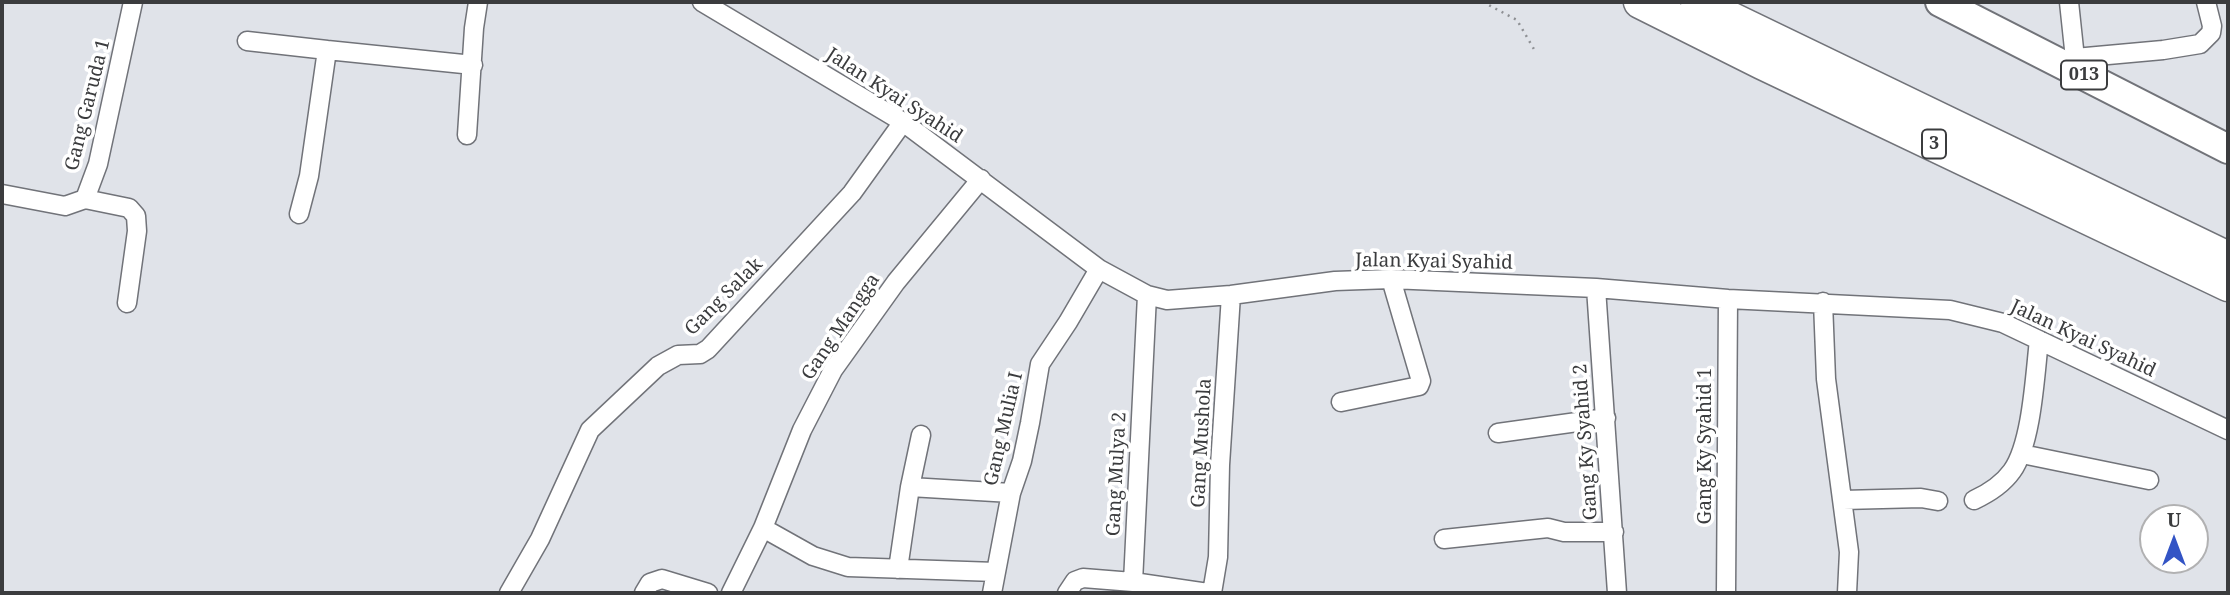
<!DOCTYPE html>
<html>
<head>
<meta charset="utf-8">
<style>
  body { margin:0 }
  #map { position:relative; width:2230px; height:595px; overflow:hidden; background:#e0e3e9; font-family:"Noto Serif",serif }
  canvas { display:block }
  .frame { position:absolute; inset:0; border:4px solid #3b3c3e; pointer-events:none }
  .north { position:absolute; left:2139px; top:504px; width:70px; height:70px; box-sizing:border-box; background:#fff; border:2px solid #b1b1b2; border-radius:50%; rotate:0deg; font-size:19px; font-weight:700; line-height:28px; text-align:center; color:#3b3c3e }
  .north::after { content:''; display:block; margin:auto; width:24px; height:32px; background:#3354c5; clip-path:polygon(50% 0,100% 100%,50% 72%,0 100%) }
</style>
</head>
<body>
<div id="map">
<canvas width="2230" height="595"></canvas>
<div class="frame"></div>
<div class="north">U</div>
</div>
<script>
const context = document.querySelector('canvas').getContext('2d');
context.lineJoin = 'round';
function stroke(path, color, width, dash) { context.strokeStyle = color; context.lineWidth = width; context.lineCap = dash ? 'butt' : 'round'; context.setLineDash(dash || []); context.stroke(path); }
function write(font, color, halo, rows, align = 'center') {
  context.font = font + ' "Noto Serif",serif'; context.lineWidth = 7; context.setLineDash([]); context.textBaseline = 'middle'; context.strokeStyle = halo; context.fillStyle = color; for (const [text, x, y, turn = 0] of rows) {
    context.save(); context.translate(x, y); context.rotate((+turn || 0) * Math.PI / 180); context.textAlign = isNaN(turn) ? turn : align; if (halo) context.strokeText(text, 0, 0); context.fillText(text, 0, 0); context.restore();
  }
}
const minor = new Path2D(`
  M702,2L903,122L1099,269L1147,295L1167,300L1231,295L1335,281L1391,279L1596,288L1728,299L1950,310L2003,323L2228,430
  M2069,2L2076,68
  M247,41L327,50
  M2075,58L2163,50L2200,44L2211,33L2212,26L2206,2
  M467,135L474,28L478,2
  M2,194L65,206L85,199
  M299,214L309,176L327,50L473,65
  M1596,288L1617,593
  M1823,302L1826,379L1849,552L1847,593
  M127,303L137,231L136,216L129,208L85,199L98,164L133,2
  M1341,402L1419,386L1421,381L1391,279
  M1498,433L1606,418
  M2022,454L2149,480
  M910,487L1011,493
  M1843,500L1921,498L1938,501
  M1974,500C1989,493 2002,485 2012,471C2032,443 2035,374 2039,340
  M763,528L813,556L848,567L996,572
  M1444,539L1548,528L1564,532H1614
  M898,569L910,487L921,435
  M1133,582L1147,295
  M509,593L540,539L590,430L658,366L678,355L700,354L708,349L852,193L903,122
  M644,593L650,583L662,579L708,593
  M731,593L763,528L802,430L833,370L896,282L981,179
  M992,593L1011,493L1022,461L1030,423L1040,364L1068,322L1099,269
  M1067,593L1075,581L1083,578L1133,582L1208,593
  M1212,593L1218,557L1220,465L1231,295
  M1726,593L1728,299`);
const primary = new Path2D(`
  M1940,2L2228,149`);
const motorway = new Path2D(`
  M1640,2L1762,63L2228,285
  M1697,2L2228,258`);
stroke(minor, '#717379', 21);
stroke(primary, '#717379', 32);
stroke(motorway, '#717379', 35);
stroke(new Path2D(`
  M1483,2L1517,20L1535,51`), '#8e9094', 2.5, [2, 5]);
stroke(minor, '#fff', 18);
stroke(primary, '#fff', 28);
stroke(motorway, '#fff', 32);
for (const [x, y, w] of [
  [2084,75,46],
  [1934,144,24]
]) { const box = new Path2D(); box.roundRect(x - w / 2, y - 14.5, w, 29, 5); context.fillStyle = '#fff'; context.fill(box); stroke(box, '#3b3c3e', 2); }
write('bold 18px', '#3b3c3e', null, [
  ["013",2084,75],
  ["3",1934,144]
]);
write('19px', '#3b3c3e', '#fff', [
  ["Jalan Kyai Syahid",894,96,33],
  ["Gang Garuda 1",88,105,-76],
  ["Jalan Kyai Syahid",1434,262,1],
  ["Gang Salak",724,297,-45],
  ["Gang Mangga",841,327,-56],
  ["Jalan Kyai Syahid",2083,339,25],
  ["Gang Mulia I",1004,429,-77],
  ["Gang Ky Syahid 2",1586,442,-94],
  ["Gang Mushola",1202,443,-87],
  ["Gang Ky Syahid 1",1706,446,-90],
  ["Gang Mulya 2",1117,474,-87]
]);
</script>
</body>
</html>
